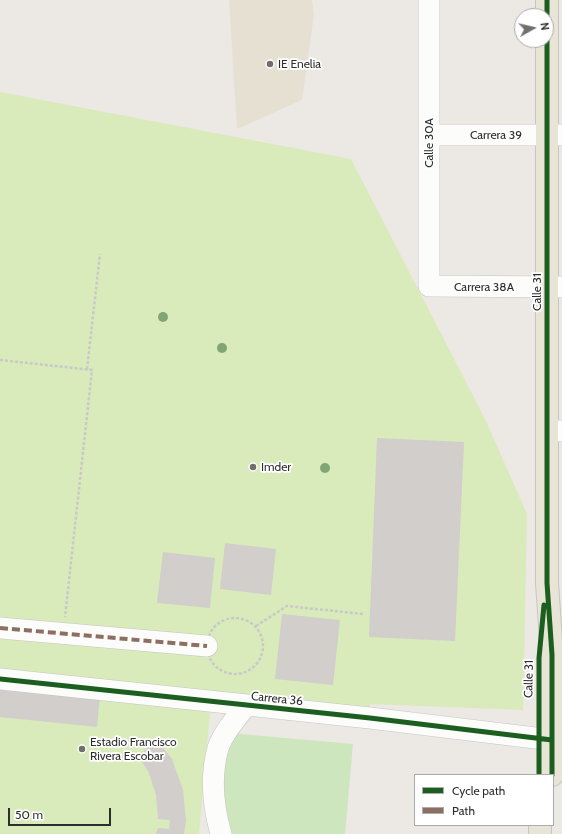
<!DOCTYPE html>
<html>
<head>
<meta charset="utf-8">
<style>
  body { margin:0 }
  #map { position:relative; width:562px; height:834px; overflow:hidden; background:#ece8e4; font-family:Cabin,sans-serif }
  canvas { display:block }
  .legend { position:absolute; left:414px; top:774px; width:140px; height:52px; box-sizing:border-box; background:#fff; border:1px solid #ababab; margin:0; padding:5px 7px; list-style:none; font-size:12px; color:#2e2e2e }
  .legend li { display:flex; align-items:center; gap:8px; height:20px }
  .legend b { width:20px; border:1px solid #ababab }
  .north { position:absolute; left:514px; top:8px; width:40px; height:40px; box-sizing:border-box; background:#fff; border:1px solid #ababab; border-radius:50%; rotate:82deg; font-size:11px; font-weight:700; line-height:16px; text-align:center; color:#2e2e2e }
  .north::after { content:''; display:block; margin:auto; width:14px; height:18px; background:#706f6e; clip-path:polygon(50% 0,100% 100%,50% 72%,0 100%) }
  .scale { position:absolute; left:8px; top:808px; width:103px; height:18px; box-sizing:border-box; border:2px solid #2e2e2e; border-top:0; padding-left:5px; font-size:12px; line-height:14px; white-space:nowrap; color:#2e2e2e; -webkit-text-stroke:3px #fff; paint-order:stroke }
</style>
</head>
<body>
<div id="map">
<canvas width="562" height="834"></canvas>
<ul class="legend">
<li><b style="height:5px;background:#1b5e20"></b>Cycle path</li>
<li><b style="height:5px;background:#8d6e63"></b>Path</li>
</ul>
<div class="north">N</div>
<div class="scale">50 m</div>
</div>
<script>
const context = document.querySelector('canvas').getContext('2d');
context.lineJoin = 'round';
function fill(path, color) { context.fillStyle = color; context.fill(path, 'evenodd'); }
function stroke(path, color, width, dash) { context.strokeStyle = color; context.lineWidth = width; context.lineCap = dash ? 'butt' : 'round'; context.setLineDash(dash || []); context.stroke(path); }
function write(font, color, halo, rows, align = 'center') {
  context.font = font + ' Cabin,sans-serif'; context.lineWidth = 3.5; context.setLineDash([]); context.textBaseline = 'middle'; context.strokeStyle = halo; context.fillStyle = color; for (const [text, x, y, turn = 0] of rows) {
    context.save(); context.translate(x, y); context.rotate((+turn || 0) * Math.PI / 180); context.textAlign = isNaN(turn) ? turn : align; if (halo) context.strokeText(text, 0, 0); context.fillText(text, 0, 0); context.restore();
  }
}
fill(new Path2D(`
  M229,0H312L314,15L302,100L237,129Z`), '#e6e0d3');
fill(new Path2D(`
  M218,732L353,744L345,834H223Z`), '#cee6be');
fill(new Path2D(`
  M0,92L351,159L485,419L527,514L523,710L370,704V718L211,701L199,834H0Z`), '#d9eabb');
fill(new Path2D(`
  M377,438L464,442L455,641L369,637Z
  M225,543L276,549L271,595L220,589Z
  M163,552L215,558L210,608L157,603Z
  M282,614L340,620L333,685L275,679Z
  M0,685L100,695L97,727L0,717Z
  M155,738L172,759L183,790L186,821L184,834H156L158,828L169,829L170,820L158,819L156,795L149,773L139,757Z`), '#d1cecb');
const minor = new Path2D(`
  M429,0V286L562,287
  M429,135H562
  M547,431H562
  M0,628L207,646
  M0,679L370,718L552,740
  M221,834C213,806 210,777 218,748C223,733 236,718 246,706`);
const major = new Path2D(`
  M547,0V583L552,655V775
  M540,825V834`);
stroke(minor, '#c5c4c5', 22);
stroke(major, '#c6c5c4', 24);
stroke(new Path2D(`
  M0,360L92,370L65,617
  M87,369L100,254
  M207 646a28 28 0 1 1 56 0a28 28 0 1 1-56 0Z
  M256,626L287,606L363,614`), '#c9c9c8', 2.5, [3, 2]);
stroke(minor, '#fcfcfb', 21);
stroke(major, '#e8e4d6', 22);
stroke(new Path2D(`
  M0,628L207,646`), '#8d6e63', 4, [8, 4]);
stroke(new Path2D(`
  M547,0V583L552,655V775
  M0,679L370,718L552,740
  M539,775V658L544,605`), '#1b5e20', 5);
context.fillStyle = '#82a575';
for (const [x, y] of [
  [163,317],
  [222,348],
  [325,468]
]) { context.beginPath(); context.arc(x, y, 5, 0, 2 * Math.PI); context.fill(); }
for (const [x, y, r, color] of [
  [270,64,4,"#706f6e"],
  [253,467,4,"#706f6e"],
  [82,749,4,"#706f6e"]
]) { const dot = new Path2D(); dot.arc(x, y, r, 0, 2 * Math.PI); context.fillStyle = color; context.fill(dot); stroke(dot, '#fff', 1.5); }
write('12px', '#2e2e2e', '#fff', [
  ["IE Enelia",278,64],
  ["Imder",261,467],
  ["Estadio Francisco",90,742],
  ["Rivera Escobar",90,756]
], 'left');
write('12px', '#2e2e2e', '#fff', [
  ["Carrera 39",496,135],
  ["Calle 30A",429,143,-90],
  ["Carrera 38A",484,287],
  ["Calle 31",537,292,-90],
  ["Calle 31",529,679,-89],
  ["Carrera 36",277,699,6]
]);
</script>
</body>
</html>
